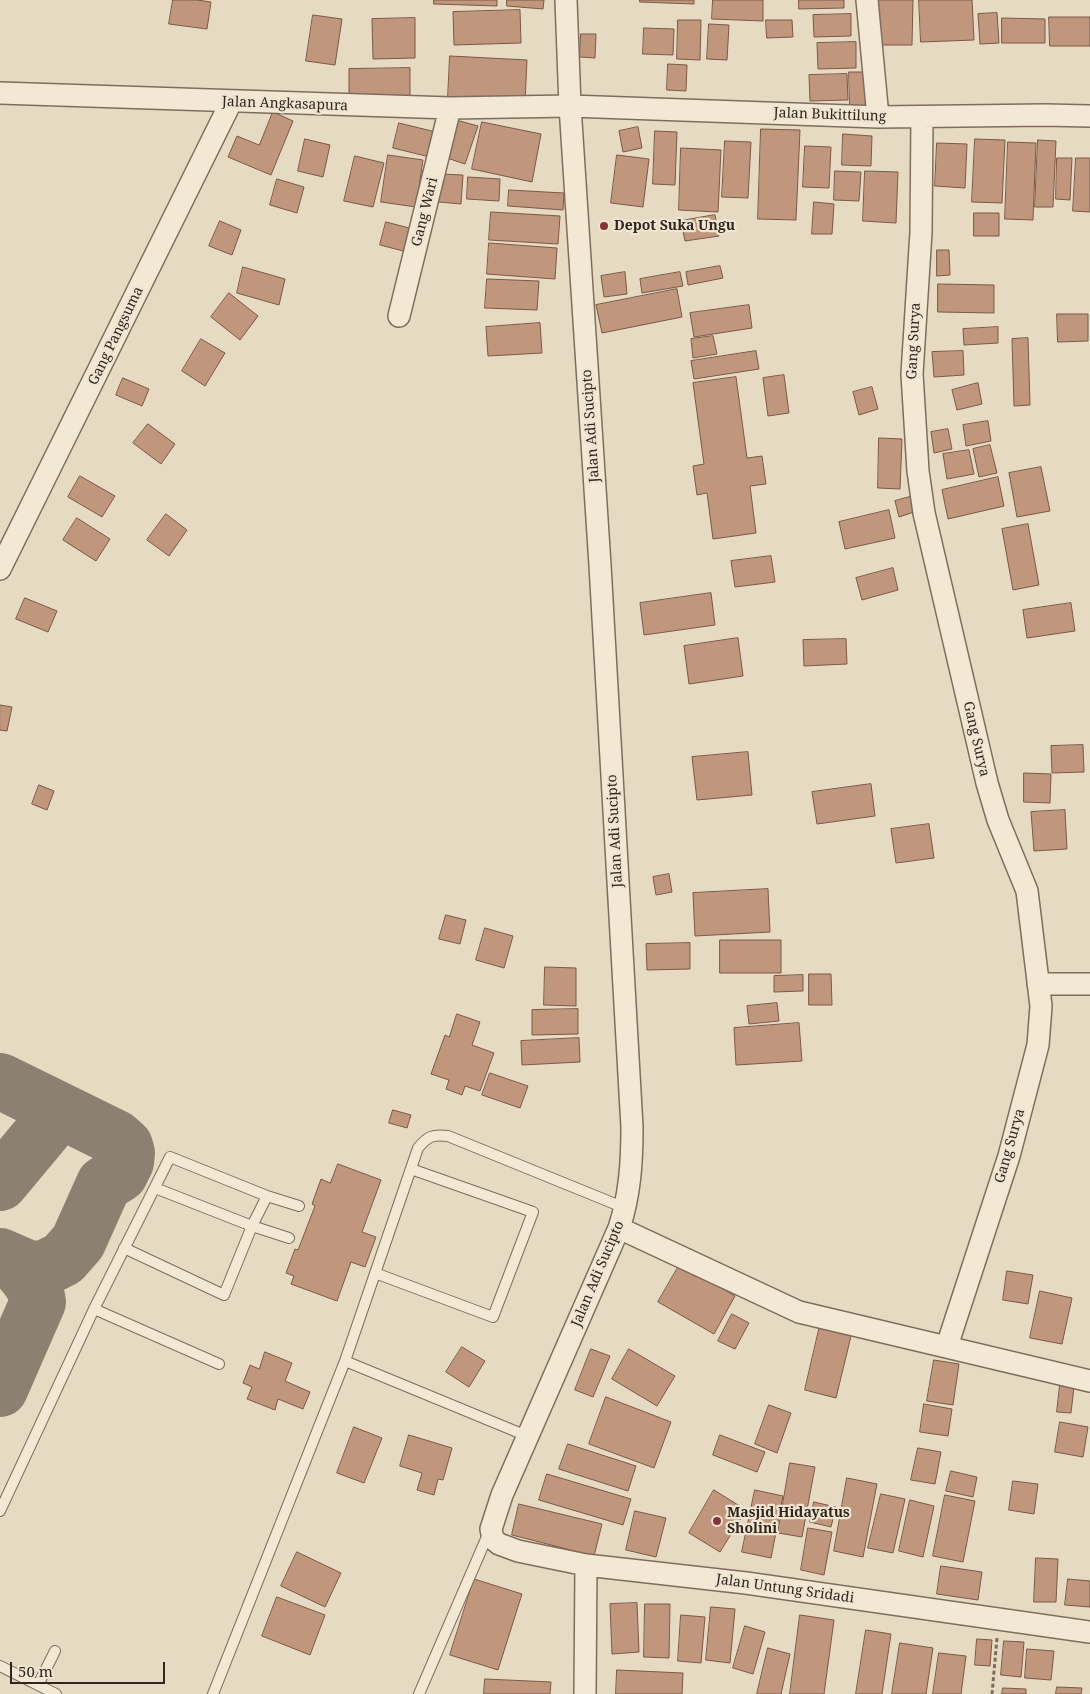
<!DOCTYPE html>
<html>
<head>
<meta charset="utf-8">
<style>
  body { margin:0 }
  #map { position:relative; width:1090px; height:1694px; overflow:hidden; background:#e7dac2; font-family:"Noto Serif",serif }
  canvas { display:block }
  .scale { position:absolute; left:10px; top:1662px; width:155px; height:22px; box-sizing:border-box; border:2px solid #30261e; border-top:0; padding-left:6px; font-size:15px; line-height:18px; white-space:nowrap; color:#30261e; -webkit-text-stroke:4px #efe5d0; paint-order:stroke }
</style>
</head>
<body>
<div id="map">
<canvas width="1090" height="1694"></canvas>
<div class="scale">50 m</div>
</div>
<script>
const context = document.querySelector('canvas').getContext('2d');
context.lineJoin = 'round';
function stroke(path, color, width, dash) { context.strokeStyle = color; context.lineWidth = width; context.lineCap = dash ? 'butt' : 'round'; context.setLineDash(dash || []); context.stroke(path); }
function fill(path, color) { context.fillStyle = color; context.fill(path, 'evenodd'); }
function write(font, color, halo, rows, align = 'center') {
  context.font = font + ' "Noto Serif",serif'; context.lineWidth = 4.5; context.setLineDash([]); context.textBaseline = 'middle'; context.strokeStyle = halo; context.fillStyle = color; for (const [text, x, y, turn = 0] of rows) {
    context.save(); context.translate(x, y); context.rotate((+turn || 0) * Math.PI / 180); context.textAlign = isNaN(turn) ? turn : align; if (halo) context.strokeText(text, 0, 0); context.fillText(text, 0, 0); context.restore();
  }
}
stroke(new Path2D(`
  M0,1081L116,1138L125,1146L127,1153L126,1162L120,1174L104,1184L78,1242L63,1259L45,1268L30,1269L0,1256
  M0,1183L45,1129C51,1117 47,1110 39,1100
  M0,1389L38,1302C36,1286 26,1276 16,1264`), '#8c8070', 56);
const building = new Path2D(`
  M173,0H197L211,2L207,29L169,24Z
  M434,0H497V6L434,4Z
  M507,0H544L543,9L507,6Z
  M640,0H694V4L640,2Z
  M713,0H763V21L712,19Z
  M799,0H844V8L799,9Z
  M877,0H913L912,45H876Z
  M919,0H972L974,40L921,42Z
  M520,10L521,43L454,45L453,12Z
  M997,13L999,43L980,44L978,14Z
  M851,14V36L814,37L813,15Z
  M313,15L342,19L335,65L306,61Z
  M1049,17H1090V46H1050Z
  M415,18V58L373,59L372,19Z
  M1002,18L1045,19V43H1002Z
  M678,20H701L700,60L677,59Z
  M766,20H792L793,37L767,38Z
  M709,24L729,25L727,60L707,59Z
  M644,28L674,29L673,55L643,54Z
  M581,34H596L595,58L580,57Z
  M856,42V68L818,69L817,43Z
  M450,56L527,60L525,102L448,98Z
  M668,64L687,65L686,91L667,90Z
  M410,68V101L349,103V69Z
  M849,72H865L866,107H850Z
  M847,74L848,100L810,101L809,75Z
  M273,112L293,121L271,175L228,157L237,136L259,145Z
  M456,120L478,126L465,164L444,157Z
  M482,122L541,134L532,182L472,169Z
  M399,123L440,133L434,158L393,148Z
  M638,127L642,148L623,152L619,131Z
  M761,129L800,130L796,220L758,219Z
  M655,131L677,132L675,185L653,184Z
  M843,134L872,136L871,166L842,165Z
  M305,139L330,145L323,177L298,171Z
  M975,139L1005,140L1002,203L972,202Z
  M1038,140L1056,141L1053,207H1035Z
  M725,141L751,142L748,198L722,197Z
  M1008,142L1036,143L1033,220L1005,219Z
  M937,143L967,144L965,188L935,186Z
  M805,146L831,147L829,188L803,187Z
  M681,148L721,150L718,212L679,210Z
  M388,155L423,160L416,207L381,202Z
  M617,155L649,159L643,207L611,203Z
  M355,156L384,163L373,207L344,201Z
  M1057,158H1072L1070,200L1056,199Z
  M1076,158H1090V212L1073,211Z
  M835,171L861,172L859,201L834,200Z
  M865,171L898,172L896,223L863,221Z
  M441,174L463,175L461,204L439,202Z
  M468,177L500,179L499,201L467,199Z
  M277,179L304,187L297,213L270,205Z
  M509,190L564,193L563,210L508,206Z
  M814,202L834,204L832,234H812Z
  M491,212L560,216L558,244L489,240Z
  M974,213H999V236H974Z
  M715,215L719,236L685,241L681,221Z
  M220,221L241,230L232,255L209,246Z
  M386,222L417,230L411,253L380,245Z
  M489,243L557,248L555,279L487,274Z
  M937,250H949L950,275L937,276Z
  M720,266L723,278L688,285L686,272Z
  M243,267L285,279L279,305L237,293Z
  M625,272L627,294L604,297L601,276Z
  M680,272L683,286L642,293L640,279Z
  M487,279L539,281L537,310L485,308Z
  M938,284L994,285V313L938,312Z
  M677,289L682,317L602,333L596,305Z
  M229,293L258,316L240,340L211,317Z
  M749,305L752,328L694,337L690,313Z
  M1057,314H1088V341L1058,342Z
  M540,323L542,353L488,356L486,327Z
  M998,327V343L964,345L963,329Z
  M713,336L717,354L693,358L691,339Z
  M1028,338L1030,405L1014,406L1012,339Z
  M201,339L225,353L205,386L182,371Z
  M756,351L759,369L694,379L691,361Z
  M963,351L964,375L934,377L932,352Z
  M784,375L789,413L768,416L763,378Z
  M736,377L747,458L762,456L766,484L750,486L756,533L713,539L707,493L697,495L693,466L704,464L693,383Z
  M123,378L149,389L142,406L116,395Z
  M978,383L982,404L957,410L952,390Z
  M872,387L878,409L859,415L853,392Z
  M988,421L991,441L966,446L963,425Z
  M148,424L175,444L161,464L133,443Z
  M948,429L952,449L934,453L931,432Z
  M879,438L902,439L900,489L878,488Z
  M990,445L997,473L979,477L973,449Z
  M969,450L974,474L947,479L943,454Z
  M1041,467L1050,511L1017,517L1009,473Z
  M80,476L115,496L102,517L68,497Z
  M998,477L1004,506L948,519L942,490Z
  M913,496L917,511L899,517L895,501Z
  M889,510L895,538L845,549L839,522Z
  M166,514L187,530L169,556L147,540Z
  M77,518L110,539L96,561L63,540Z
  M1028,524L1039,585L1013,590L1002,529Z
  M771,556L775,582L735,587L731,561Z
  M893,568L898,590L862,600L856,578Z
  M711,593L715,625L644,635L640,603Z
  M25,598L57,611L48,632L16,619Z
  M1071,603L1075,631L1027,638L1023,610Z
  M738,638L743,676L689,684L684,646Z
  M846,639L847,664L804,666L803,640Z
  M0,705L12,707L7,731L0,730Z
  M1083,745L1084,772L1052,773L1051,746Z
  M748,752L752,795L697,800L692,757Z
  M1024,773L1051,774L1050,803L1024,802Z
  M871,784L875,816L817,824L812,792Z
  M39,785L54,791L47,810L32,804Z
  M1065,810L1067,849L1034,851L1031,812Z
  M929,824L934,858L896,863L891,829Z
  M669,874L672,892L656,895L653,877Z
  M768,889L770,932L695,936L693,893Z
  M446,915L466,920L460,944L439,939Z
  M485,928L513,936L504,968L476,960Z
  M720,940H781V973H720Z
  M690,943V969L647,970L646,944Z
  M545,967L576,968V1006L544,1005Z
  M809,974H831L832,1005H809Z
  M803,975V991L774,992V976Z
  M777,1003L779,1021L749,1024L747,1006Z
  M578,1009V1034L532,1035V1010Z
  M457,1014L480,1022L472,1045L494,1053L480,1091L465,1086L462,1095L446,1089L449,1080L431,1074L445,1035L449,1037Z
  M799,1023L802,1061L736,1065L734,1028Z
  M579,1038L580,1062L522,1065L521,1041Z
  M490,1073L528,1086L520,1108L482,1095Z
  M393,1110L411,1115L407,1128L389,1123Z
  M338,1164L381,1180L362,1232L376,1237L365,1267L351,1262L337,1301L291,1284L294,1276L286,1273L295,1249L298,1250L315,1206L312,1204L321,1179L330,1183Z
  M680,1264L735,1296L714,1334L658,1302Z
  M1007,1271L1033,1275L1028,1304L1003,1300Z
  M1040,1291L1072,1298L1062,1344L1030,1338Z
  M732,1314L749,1323L735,1349L718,1341Z
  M820,1325L852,1332L836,1398L805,1390Z
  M462,1347L485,1361L469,1387L446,1372Z
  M591,1349L610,1356L593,1397L575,1390Z
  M629,1349L675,1376L657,1406L612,1379Z
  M265,1352L292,1363L285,1381L310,1392L303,1409L278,1399L275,1410L247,1399L252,1387L243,1383L250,1365L259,1369Z
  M934,1360L959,1364L953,1405L927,1401Z
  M1060,1385L1074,1387L1071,1413L1057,1412Z
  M606,1397L671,1422L654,1468L589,1444Z
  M924,1404L952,1409L948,1436L920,1432Z
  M769,1405L791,1413L777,1453L755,1444Z
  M1060,1422L1088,1427L1083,1457L1055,1452Z
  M354,1427L382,1438L364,1483L337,1473Z
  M409,1435L452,1448L443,1480L438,1479L434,1495L417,1490L422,1473L400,1466Z
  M720,1435L765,1452L757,1472L713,1455Z
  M568,1444L636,1466L628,1491L559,1469Z
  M918,1448L941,1452L935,1484L911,1480Z
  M790,1463L815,1467L802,1537L778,1533Z
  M951,1471L977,1477L973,1497L946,1491Z
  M547,1474L631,1499L623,1525L539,1500Z
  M847,1478L877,1484L863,1557L834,1551Z
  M1013,1481L1038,1484L1034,1514L1009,1510Z
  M714,1490L746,1510L720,1552L689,1533Z
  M755,1490L783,1496L771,1558L742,1552Z
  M881,1494L905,1499L893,1553L868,1548Z
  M945,1495L975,1501L963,1562L933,1556Z
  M910,1500L934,1506L923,1557L899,1551Z
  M814,1502L836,1507L831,1527L810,1522Z
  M519,1504L602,1524L594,1556L512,1535Z
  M635,1511L666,1518L656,1557L626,1550Z
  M808,1528L832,1532L824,1575L801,1570Z
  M297,1552L341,1573L325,1607L281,1586Z
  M1036,1558L1058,1559L1056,1602H1034Z
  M941,1566L982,1572L978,1600L937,1594Z
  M474,1579L522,1594L498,1670L450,1655Z
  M1068,1579L1090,1581V1607L1065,1605Z
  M277,1597L325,1615L310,1655L262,1636Z
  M637,1603L639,1652L612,1654L610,1604Z
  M645,1604H670L669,1658L644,1657Z
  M711,1607L735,1609L730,1663L706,1660Z
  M681,1615L705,1617L701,1663L678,1661Z
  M800,1615L834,1620L824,1694H790Z
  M745,1626L765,1632L753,1674L733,1668Z
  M866,1630L891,1634L882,1694H856Z
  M977,1639L992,1640L990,1666L975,1665Z
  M1004,1641L1024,1642L1021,1677L1001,1675Z
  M900,1643L933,1648L926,1694H892Z
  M768,1648L790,1654L781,1694H757Z
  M1027,1649L1054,1651L1051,1680L1025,1678Z
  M939,1653L966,1656L961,1694H933Z
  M617,1670L683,1673L682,1694H616Z
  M485,1679L551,1682L550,1694H484Z
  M1057,1687L1082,1688L1081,1694H1056Z
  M1003,1688L1026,1689V1694H1002Z`);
fill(building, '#c0967d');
stroke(building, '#7a5845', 1);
const lane = new Path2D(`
  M267,1196L252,1226L289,1238
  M124,1248L224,1295L252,1226L155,1188
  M375,1273L493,1317L533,1212L411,1169
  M94,1309L170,1157L267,1196L299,1206
  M527,1436L345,1361L418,1148C428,1136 433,1134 448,1136L625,1208
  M0,1511L94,1309L219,1364
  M0,1666L56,1694
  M38,1685L55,1651
  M213,1694L345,1361
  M419,1694L489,1532`);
const street = new Path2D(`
  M566,0L570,106L600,565L632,1127C632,1162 630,1195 619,1228L502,1495L491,1529L493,1539L499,1544L518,1551L586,1565L746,1583L1090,1632
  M867,0L878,117
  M0,93L450,108L570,106L878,117L1045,115L1090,116
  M922,117L921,232L912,374L918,471L924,513L987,783L998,820L1027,891L1041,1006L1038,1045L1009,1156L947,1346
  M399,316L450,108
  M0,569L231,102
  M1038,984H1090
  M619,1228L799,1312L1090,1381
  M585,1694L586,1565`);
stroke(lane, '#7e6d5c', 12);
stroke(street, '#7e6d5c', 24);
stroke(new Path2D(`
  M992,1694L997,1638`), '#7e6d5c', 3, [4, 2.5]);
stroke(lane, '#f3e8d4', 10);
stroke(street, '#f3e8d4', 21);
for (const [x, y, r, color] of [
  [604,226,5,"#853438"],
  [717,1521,5,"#853438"]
]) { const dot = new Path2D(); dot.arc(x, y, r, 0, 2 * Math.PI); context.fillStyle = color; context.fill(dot); stroke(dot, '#efe5d0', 2); }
write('14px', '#30261e', '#efe5d0', [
  ["Jalan Angkasapura",285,104,2],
  ["Jalan Bukittilung",830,115,2],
  ["Gang Wari",425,212,-76],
  ["Gang Pangsuma",116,336,-64],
  ["Gang Surya",914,341,-87],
  ["Jalan Adi Sucipto",591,426,-94],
  ["Gang Surya",976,739,77],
  ["Jalan Adi Sucipto",615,831,-93],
  ["Gang Surya",1010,1146,-74],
  ["Jalan Adi Sucipto",598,1274,-67],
  ["Jalan Untung Sridadi",785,1589,8]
]);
write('bold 14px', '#30261e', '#efe5d0', [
  ["Depot Suka Ungu",614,226],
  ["Masjid Hidayatus",727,1513],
  ["Sholini",727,1529]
], 'left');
</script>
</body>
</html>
